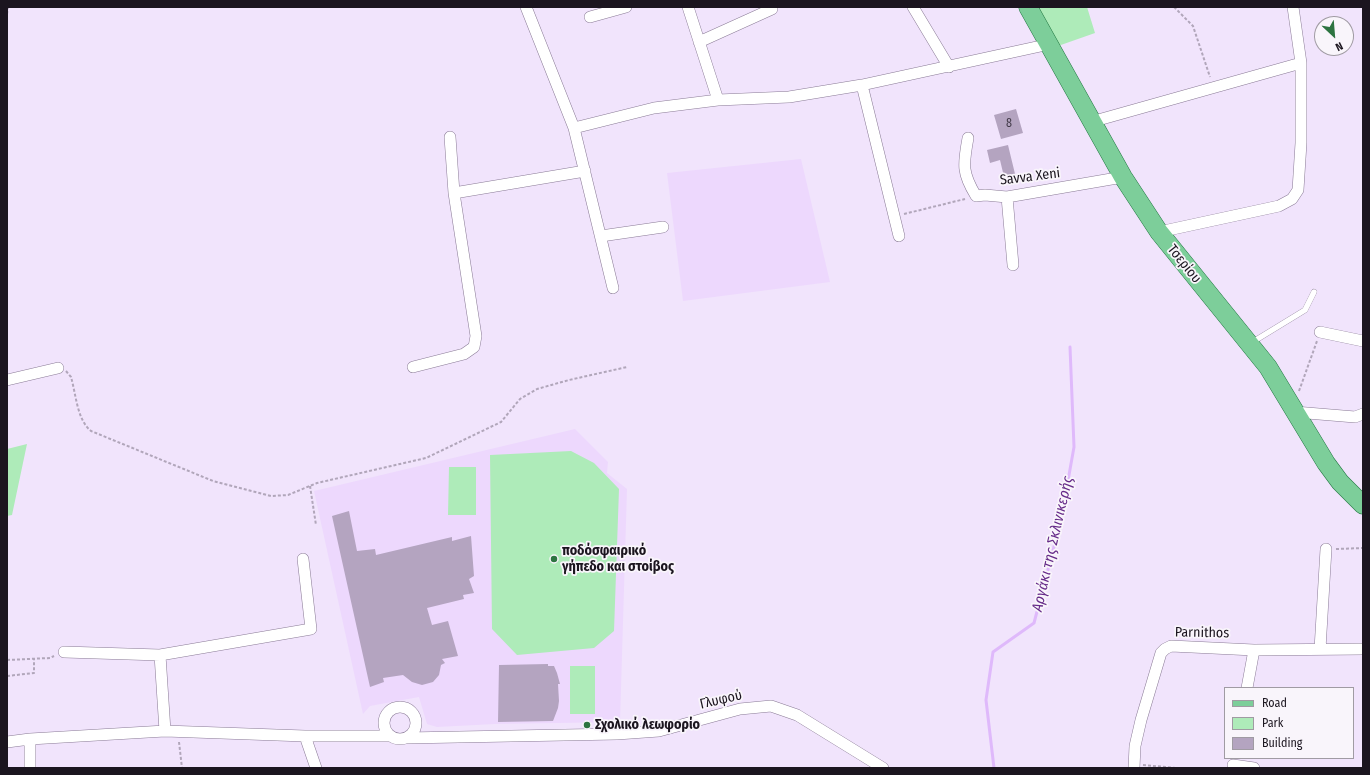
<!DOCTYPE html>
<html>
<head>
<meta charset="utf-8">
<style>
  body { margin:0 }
  #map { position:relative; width:1370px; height:775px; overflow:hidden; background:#f1e4fc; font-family:"Fira Sans Condensed",sans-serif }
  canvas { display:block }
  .frame { position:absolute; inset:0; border:8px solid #1b151f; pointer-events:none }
  .legend { position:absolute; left:1224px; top:687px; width:130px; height:72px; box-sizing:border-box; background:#f9f5fb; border:1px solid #a09ba3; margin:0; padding:5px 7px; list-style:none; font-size:12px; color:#1b151f }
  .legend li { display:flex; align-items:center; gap:8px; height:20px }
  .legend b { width:20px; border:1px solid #a09ba3 }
  .north { position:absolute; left:1314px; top:16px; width:40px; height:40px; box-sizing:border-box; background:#f9f5fb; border:1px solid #a09ba3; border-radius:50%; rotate:154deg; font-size:11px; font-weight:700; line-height:16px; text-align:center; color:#1b151f }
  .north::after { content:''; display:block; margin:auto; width:14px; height:18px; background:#2d7441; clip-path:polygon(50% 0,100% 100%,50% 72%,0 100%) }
</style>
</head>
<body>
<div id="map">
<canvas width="1370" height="775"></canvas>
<div class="frame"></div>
<ul class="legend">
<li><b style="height:5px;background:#7dce9a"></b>Road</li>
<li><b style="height:11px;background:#aeebb9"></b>Park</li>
<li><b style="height:11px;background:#b4a4c0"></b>Building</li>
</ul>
<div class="north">N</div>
</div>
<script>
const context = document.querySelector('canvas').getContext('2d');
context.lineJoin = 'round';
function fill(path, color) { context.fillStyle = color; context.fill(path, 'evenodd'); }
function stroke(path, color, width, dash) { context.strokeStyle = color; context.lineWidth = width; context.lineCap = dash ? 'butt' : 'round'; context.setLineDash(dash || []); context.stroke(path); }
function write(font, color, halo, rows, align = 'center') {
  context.font = font + ' "Fira Sans Condensed",sans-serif'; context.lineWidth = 3.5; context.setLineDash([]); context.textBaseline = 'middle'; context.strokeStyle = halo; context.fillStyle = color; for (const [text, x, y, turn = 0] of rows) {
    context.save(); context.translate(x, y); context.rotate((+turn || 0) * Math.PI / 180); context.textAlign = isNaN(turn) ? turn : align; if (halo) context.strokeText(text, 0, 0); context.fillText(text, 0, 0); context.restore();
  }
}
fill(new Path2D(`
  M801,159L830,282L683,301L667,173Z
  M575,429L608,462L607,473L627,489L620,722L495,724L437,727L427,724L419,697L370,706L363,714L314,491Z`), '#edd8fd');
fill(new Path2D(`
  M1035,7H1087L1095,33L1058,46Z
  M27,444L12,515L7,516V449Z
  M571,451L594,463L619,489L614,631L594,648L517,655L492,629L490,455Z
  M449,467H476V515H448Z
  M570,666H595V714H570Z`), '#aeebb9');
stroke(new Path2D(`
  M994,768L986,700L993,652L1034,623L1061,520L1074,447L1070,347`), '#dfb9fb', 3);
fill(new Path2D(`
  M1016,109L1023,133L1001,139L994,115Z
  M1008,145L1016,178L1005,181L1000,160L990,163L987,150Z
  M349,511L357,551L375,549L376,555L452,537V541L471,536L474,576L469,579L474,593L463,595L464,599L427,608L432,625L448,621L458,656L442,659L445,663L441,665L439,675L433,682L422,685L412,682L403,675L383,678L384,682L370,687L332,516Z
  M548,664V666H554L557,673L560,684H558L559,701L558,708L553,721L498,722L499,665Z`), '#b4a4c0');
const service = new Path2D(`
  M1251,343L1305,310L1314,292`);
const minor = new Path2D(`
  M526,7L574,128L613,288
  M688,7L718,100
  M913,7L949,67
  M590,17L626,7
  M699,42L772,9
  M862,85L899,236
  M1091,122L1301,63
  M574,128L654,108L718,100L789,97L862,85L1050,44
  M968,138C963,165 962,173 976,196L985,195L1007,197L1123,177
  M454,193L585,171
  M1007,197L1013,265
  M1159,232L1279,206L1292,199L1298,190L1301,143V63L1293,7
  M601,236L663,227
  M1320,332L1363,341
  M413,367L464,354L474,347L476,336L454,193L450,137
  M7,380L58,368
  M1295,412L1355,417L1363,414
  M1320,649L1326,549
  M64,652L160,655L311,629L303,559
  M160,655L165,731
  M1247,688L1254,650
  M384 723a16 16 0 1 1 32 0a16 16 0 1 1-32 0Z
  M305,736L316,768
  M406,738L617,734L659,731L740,709L771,706L797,715L883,768
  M7,742L30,739L165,731L305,736H390
  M1233,765L1254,768
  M30,768V739
  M1134,768L1135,746L1141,720L1161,653L1165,649L1171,646L1254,650L1363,649`);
const primary = new Path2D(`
  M1028,7L1123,177L1159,232L1268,367L1326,463L1340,482L1363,505`);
stroke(service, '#8a7b96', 6);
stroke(minor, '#8a7b96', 12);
stroke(primary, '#237843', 19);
stroke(new Path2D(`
  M1174,7L1193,26L1210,77
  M7,14L8,7
  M904,214L965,199
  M66,371L71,377C76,394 77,420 91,431L213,481L271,496L288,495L317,483L426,458L501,422L520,399L537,389L569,380L627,367
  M1299,391L1317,341
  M310,486L316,525
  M1336,549L1363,548
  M7,660L50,658L54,656
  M7,676L34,673V659
  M179,742L182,768
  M1143,765L1177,768`), '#b1a6ba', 2, [3, 2]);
stroke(service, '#fff', 5.5);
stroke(minor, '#fff', 11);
stroke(primary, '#7dce9a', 18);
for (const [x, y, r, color] of [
  [554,559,4,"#2d7441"],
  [587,725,4,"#2d7441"]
]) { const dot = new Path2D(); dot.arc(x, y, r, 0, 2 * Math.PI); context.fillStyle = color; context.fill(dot); stroke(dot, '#f9f5fb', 1.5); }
write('12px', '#413947', null, [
  ["8",1009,124]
]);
write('14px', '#1b151f', '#f9f5fb', [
  ["Savva Xeni",1030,177,-7],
  ["Τσερίου",1184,264,51],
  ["Parnithos",1202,633,1],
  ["Γλυφού",721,700,-13]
]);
write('bold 14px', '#1b151f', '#f9f5fb', [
  ["ποδόσφαιρικό",562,551],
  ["γήπεδο και στοίβος",562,567],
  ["Σχολικό λεωφορίο",595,725]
], 'left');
write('italic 15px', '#672c89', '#f9f5fb', [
  ["Αργάκι της Σκλινικερής",1053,544,-77]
]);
</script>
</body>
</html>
